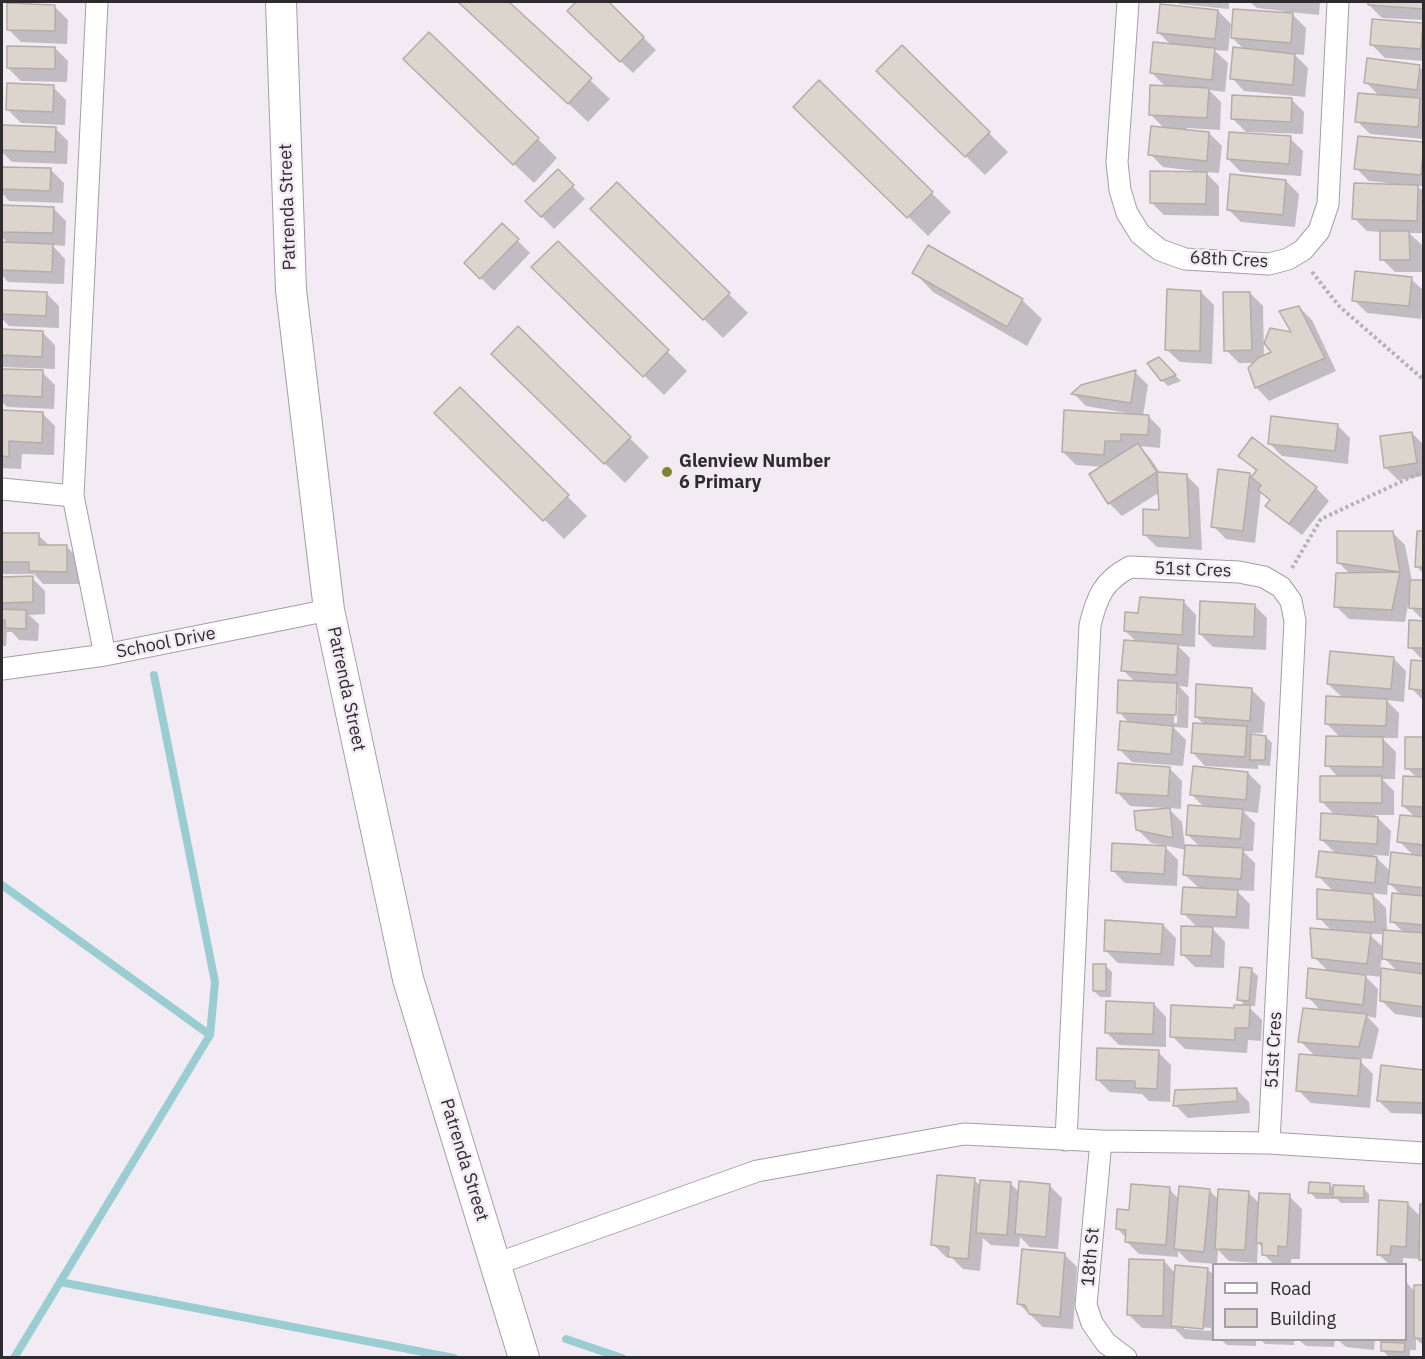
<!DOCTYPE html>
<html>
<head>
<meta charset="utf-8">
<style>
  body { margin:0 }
  #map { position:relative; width:1425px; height:1359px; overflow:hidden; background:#f2ebf3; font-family:"IBM Plex Sans",sans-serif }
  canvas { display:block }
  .frame { position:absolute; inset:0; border:3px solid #2e2c2e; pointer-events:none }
  .legend { position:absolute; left:1212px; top:1263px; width:195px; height:78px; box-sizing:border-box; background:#f2ebf3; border:2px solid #a49fa4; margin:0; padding:8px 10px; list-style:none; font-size:18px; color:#2e2c2e }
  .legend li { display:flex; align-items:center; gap:12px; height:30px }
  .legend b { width:30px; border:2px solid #a49fa4 }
</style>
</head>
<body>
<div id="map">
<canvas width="1425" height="1359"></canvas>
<div class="frame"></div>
<ul class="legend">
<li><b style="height:8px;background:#fff"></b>Road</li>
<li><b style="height:16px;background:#dcd5cd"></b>Building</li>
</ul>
</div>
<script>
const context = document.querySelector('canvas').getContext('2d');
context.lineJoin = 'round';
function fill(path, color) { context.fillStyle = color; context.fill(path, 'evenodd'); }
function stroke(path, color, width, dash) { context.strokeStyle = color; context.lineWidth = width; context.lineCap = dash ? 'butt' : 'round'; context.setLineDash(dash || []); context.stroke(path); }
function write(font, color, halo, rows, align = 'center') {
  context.font = font + ' "IBM Plex Sans",sans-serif'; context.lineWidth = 5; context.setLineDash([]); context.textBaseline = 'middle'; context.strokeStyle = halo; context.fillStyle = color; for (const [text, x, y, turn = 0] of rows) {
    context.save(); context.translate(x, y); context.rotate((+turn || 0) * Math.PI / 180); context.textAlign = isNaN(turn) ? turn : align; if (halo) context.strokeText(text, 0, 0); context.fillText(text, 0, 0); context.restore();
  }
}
fill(new Path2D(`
  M4,2H32V6L55,7L68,20L67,44L21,42L8,29L9,6Z
  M460,2H507L610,99L588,122Z
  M578,2H607L656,50L633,73L569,11Z
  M1177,2H1229V9L1179,4Z
  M1250,2H1320L1319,15L1290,12L1306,28L1304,55L1294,54L1308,68L1305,97L1244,91L1232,78L1245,50L1232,38L1284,14V11L1257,8Z
  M1370,2H1424V20L1382,18L1369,5Z
  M1218,11L1231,24L1228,51L1214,50L1228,63L1225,92L1209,90L1221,102L1220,130L1187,128V131L1209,133L1222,146L1219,173L1205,172L1219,186V216L1164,215L1151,202L1195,173V171L1163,167L1150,154L1165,129L1150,114L1166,87L1151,72L1171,45L1158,32Z
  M1422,24L1424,25V61L1385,58L1372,45Z
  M902,47L1008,152L985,175L878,71Z
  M55,48L68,61L67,82L21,81L8,68Z
  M1419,67L1424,71V101H1421L1424,103V139L1370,134L1357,121L1379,96L1366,82Z
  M424,79L538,139L557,158L534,183Z
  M819,82L951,212L928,236L796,107Z
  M53,87L66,100L65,125L21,123L8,110Z
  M1291,99L1304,112L1303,134L1246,132L1233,119Z
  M2,126L55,128L68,141L67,164L12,162L2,152Z
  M1290,138L1303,151L1301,176L1241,172L1228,159Z
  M1424,143V186H1417L1424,192V233H1409L1422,245V272H1395L1382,259L1381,232L1367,231L1354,218L1388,186V183L1369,181L1356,168Z
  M2,168L51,170L64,183L63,203L9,201L2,193Z
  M558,171L585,199L554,229L527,201Z
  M1286,181L1299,194L1295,227L1241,222L1228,209Z
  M617,184L748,313L723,338L592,209Z
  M2,206L53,208L66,221L65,246L52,245L65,259L64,284L8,282L2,275V243L8,244L2,237Z
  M502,225L530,253L494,291L466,263Z
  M558,243L687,371L664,395L534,267Z
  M914,272L1022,300L1042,319L1027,346L933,292Z
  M1411,279L1424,291L1421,319L1367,313L1354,300Z
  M2,292L46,293L59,306V328L9,326L2,319Z
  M1201,292L1214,305L1212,364L1180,362L1167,350Z
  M1250,293L1263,306L1264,357L1274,352L1294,335L1299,307L1312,320L1336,371L1269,401L1257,388L1249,369L1256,363H1239L1226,350Z
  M518,328L649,457L625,483L493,354Z
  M2,330L42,332L55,345V369L2,367Z
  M1159,359L1181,381L1168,386L1162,380Z
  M2,370L42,372L55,385L54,409L7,407L2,402Z
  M1135,372L1148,385L1143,416H1148L1161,429L1160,448L1139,446L1150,458L1161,474L1186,475L1199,488L1202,550L1157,547L1144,534L1161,512L1160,492L1122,516L1109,503L1104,467L1076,465L1063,452L1126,415L1127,413L1086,406L1074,394Z
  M460,389L587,516L564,539L436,413Z
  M2,412L42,413L55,426L54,455L22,454L21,469L2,468Z
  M1337,425L1350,438L1348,464L1282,456L1269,443Z
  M1412,433L1424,445V476L1398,480L1385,467Z
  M1240,456L1316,488L1329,501L1302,535L1280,518L1267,506L1271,501L1261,492L1255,543L1226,539L1213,526L1249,474L1253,478L1257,472Z
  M1392,532L1405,545L1412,581L1424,582V621L1408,605L1405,622L1349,619L1336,606L1351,575L1338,562Z
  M1424,533V574L1416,566Z
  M2,535H38L50,546H66L79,559V584H43L34,574H2Z
  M2,578H32L45,591V614L29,615L39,624L38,641L19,640L12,632H7L6,646H2Z
  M1184,602L1196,615L1195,647L1178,646L1190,658L1188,687L1179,686L1189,697L1188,728L1173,727L1186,740L1183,766L1132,762L1119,749L1130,724L1119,712L1135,682L1123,670L1137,642L1125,631L1140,614ZM1175,694H1178L1177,723H1174Z
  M1254,605L1267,618L1266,650L1213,647L1200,634Z
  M1424,622V661L1410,647Z
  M1393,658L1406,671L1404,702L1386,700L1399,713L1398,738H1382L1396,752L1395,779H1382L1394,791V815H1375L1391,831L1389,856L1374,855L1391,872L1414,856L1399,841L1416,818L1403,806L1417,778L1407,768L1424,739V1018L1395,1014L1382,1001V977L1364,975L1378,989L1376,1018L1367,1016L1379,1029L1372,1059L1357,1058L1373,1074L1370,1108L1311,1103L1298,1090L1316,1057L1300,1041L1321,1011L1308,997L1329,972L1314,957L1332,931L1319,918L1333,891L1318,876L1336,854L1321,839L1335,815L1322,802L1339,778L1327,765L1341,738L1326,723L1343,698L1328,684ZM1388,882L1401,895L1392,921L1404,933L1387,932L1386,908L1371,893L1387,895ZM1369,934H1384V948ZM1382,956L1398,972L1380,970Z
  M1424,662V701L1411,688Z
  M1252,690L1265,703L1263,733H1251L1255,736L1266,737L1272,743L1270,766L1258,765V769L1205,766L1193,753L1205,725L1196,717Z
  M1169,768L1182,781L1181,809L1168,808L1182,822L1185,847H1200L1188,835L1205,808L1192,795L1248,773L1261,786L1258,813L1243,811L1255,823L1253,851H1243L1255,863L1254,891L1236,890L1250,904L1249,929L1211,927L1225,942L1224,968L1195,967L1182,954L1198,928L1183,913L1200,889L1185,875L1186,850L1163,845L1178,860L1177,886L1125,883L1112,870L1161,847V845L1151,843L1138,830L1166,810V808L1130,806L1118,793Z
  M1163,925L1176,938L1174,966L1118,963L1105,950Z
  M1105,965L1112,972L1111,997H1100L1094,991Z
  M1251,970L1258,976L1255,1006H1248L1262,1020L1261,1041L1248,1040L1247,1053L1185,1049L1172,1036L1246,1007L1239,999Z
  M1154,1004L1166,1017V1047L1119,1045L1106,1032Z
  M1158,1052L1171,1065L1170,1102L1149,1101L1142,1094L1110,1092L1097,1079Z
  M1424,1071V1114L1391,1113L1378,1100Z
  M1236,1089L1249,1102L1250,1113L1188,1118L1175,1105Z
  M974,1180L981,1186L1010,1183L1020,1193L1049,1185L1062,1198L1058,1249L1030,1247L1020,1237L1019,1247L991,1245L983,1238L980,1271L963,1269L952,1258L946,1257L933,1244Z
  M1330,1185L1335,1190L1363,1188L1369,1194V1203H1341L1337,1199H1316L1310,1192Z
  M1169,1189L1180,1200L1209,1190L1219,1200L1248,1192L1260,1204L1289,1196L1302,1209L1300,1259H1291V1264H1274L1263,1254V1248L1258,1243L1257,1263L1229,1261L1218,1250L1217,1264L1189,1262L1178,1251V1257L1139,1254L1126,1241V1238L1118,1229L1130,1212Z
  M1407,1203L1421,1217L1424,1205V1263L1420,1259L1403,1258V1264H1389L1378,1254Z
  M1064,1254L1077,1267L1073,1329L1043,1327L1019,1304Z
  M1164,1261L1176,1274L1208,1270L1214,1275V1340H1216V1341L1185,1339L1175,1329L1142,1328L1129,1315ZM1184,1326L1211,1328V1331L1184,1329Z
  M1406,1282L1416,1293L1424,1287V1346L1416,1339V1350H1410V1357H1389L1383,1351V1344L1378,1340H1406Z
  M1221,1340H1256V1346L1227,1345Z
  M1261,1340H1294V1345L1265,1344Z
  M1299,1340H1335L1334,1347L1306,1346Z
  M1338,1340H1375L1374,1350L1346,1347Z`), '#0003');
stroke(new Path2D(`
  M2,885L210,1035
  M60,1282L454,1358
  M566,1339L622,1358
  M14,1358L210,1035L215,982L154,675`), '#9acdd2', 8);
const building = new Path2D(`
  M458,2H509L592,78L568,104Z
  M576,2H609L644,37L620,62L567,11Z
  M1368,2H1424V9L1368,5Z
  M7,3L55,5V31L7,30Z
  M1160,4L1218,10L1215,39L1157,33Z
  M1233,9L1293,13L1291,43L1231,38Z
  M1372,19L1423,23L1421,49L1370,45Z
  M429,32L539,138L513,165L403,59Z
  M1153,42L1215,48L1212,80L1150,73Z
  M902,45L990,132L965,157L876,71Z
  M7,46L55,47V69L7,68Z
  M1233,47L1295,54L1293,85L1230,79Z
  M1367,58L1420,65L1417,90L1364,83Z
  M819,80L933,192L907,218L793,107Z
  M7,83L54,85L53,112L6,110Z
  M1150,85L1209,88L1207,118L1149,115Z
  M1358,93L1420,98L1418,127L1355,122Z
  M1232,95L1292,98L1291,122L1231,119Z
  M2,125L56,127L55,152L2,150Z
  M1151,126L1209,132L1207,161L1148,155Z
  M1229,132L1291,136L1289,164L1227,159Z
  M1358,136L1424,142L1421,175L1354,169Z
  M2,167L51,168L50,191L2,189Z
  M558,169L574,185L541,217L525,201Z
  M1150,171L1207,172L1206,204L1150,203Z
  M1230,174L1286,180L1283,215L1227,210Z
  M617,182L730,293L703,320L590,209Z
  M1354,183L1418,185L1417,221L1352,219Z
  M2,205L54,207L53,233L2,232Z
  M502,223L519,239L480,279L464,263Z
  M1380,231H1409L1410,260H1380Z
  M558,241L669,350L643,377L531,267Z
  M2,242L53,244L52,272L2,270Z
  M928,245L1023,299L1007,327L912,273Z
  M1355,271L1412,277L1409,306L1352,301Z
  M1167,289L1201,291L1200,351L1165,350Z
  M2,290L47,292L46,316L2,314Z
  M1223,292H1250L1252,350L1224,351Z
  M1299,306L1325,358L1255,388L1248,368L1258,358L1271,352L1264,343L1270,328L1291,332L1279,311Z
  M518,326L631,437L604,464L491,354Z
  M2,329L43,331L42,357L2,355Z
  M1159,357L1176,375L1161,381L1147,363Z
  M2,369L43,370L42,397L2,395Z
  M1136,370L1131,403L1071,394L1081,385Z
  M460,387L569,495L543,521L434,413Z
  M2,410L43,412L42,443L9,441V457L2,456Z
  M1064,410L1149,415L1148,435L1121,434V441H1105L1104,455L1062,452Z
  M1271,416L1338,424L1335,451L1268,444Z
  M1412,432L1417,463L1384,468L1380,436Z
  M1252,437L1317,487L1289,524L1265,506L1270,500L1258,490L1261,485L1251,477L1257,470L1238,456Z
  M1138,443L1157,472L1108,504L1089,474Z
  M1218,469L1250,473L1243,531L1211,527Z
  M1157,472L1187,474L1190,538L1143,535V509L1159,510Z
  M1337,531H1393L1400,572L1337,563Z
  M1417,531H1424V567H1415Z
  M2,533H39V545H67V572L29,571V562H2Z
  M1400,572L1392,610L1334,607L1336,573Z
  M33,576V602L2,603V577Z
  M1410,580H1424V609L1409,608Z
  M1140,597L1184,600L1182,635L1124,631L1125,612L1138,613Z
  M1200,601L1255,604L1254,637L1199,634Z
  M2,609L26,610V629L5,628V620H2Z
  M1409,620L1424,621V648H1408Z
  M1124,640L1178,644L1176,675L1121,671Z
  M1330,651L1394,657L1391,689L1327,684Z
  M1411,660L1424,661V690L1409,689Z
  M1118,680L1177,683L1176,715L1117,713Z
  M1196,684L1252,688L1250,721L1195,717Z
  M1326,696L1387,699L1386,726L1325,724Z
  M1120,721L1173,726L1171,754L1118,750Z
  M1193,723L1247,726L1245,757L1191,753Z
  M1251,734L1266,736L1265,760H1250Z
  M1326,736L1383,737V767L1325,766Z
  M1405,737H1424V769H1405Z
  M1118,763L1170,767L1168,796L1116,793Z
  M1193,766L1248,772L1246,800L1190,795Z
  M1320,776H1382V803L1320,802Z
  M1403,776L1424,777V807L1402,806Z
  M1188,805L1243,809L1240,839L1186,835Z
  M1170,808L1173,838L1136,830L1134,811Z
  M1321,813L1378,817L1377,844L1320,840Z
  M1400,815L1424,817V845L1397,842Z
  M1112,843L1166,846L1164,874L1111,871Z
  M1185,845L1243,848L1241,879L1183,875Z
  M1319,851L1377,857L1375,883L1316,877Z
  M1391,852L1424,856V888L1388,884Z
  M1183,887L1238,890L1236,917L1181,914Z
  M1317,889L1373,894L1375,922L1317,919Z
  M1392,893L1424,896V925L1390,922Z
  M1105,920L1163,924L1161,954L1104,951Z
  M1181,926L1213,927L1211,956L1181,955Z
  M1310,928L1371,933L1367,964L1312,958Z
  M1383,930L1424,933V964L1382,959Z
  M1093,964H1106V991H1093Z
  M1240,967L1252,968L1249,1001L1237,1000Z
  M1308,968L1366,975L1363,1005L1306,998Z
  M1381,968L1424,974V1007L1380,1001Z
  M1106,1001L1154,1003L1153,1034L1105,1033Z
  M1171,1005L1234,1008V1005H1250L1249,1028H1235V1040L1170,1037Z
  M1303,1008L1367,1014L1359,1047L1298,1042Z
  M1097,1048L1159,1050L1157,1089L1135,1088V1081L1096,1080Z
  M1299,1054L1361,1059L1358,1096L1296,1091Z
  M1381,1065L1424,1070V1103L1377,1101Z
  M1237,1088V1101L1173,1106L1175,1090Z
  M937,1175L975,1178L968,1259L948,1257L949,1247L931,1245Z
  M980,1180L1011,1182L1007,1235L976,1233Z
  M1019,1181L1050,1184L1046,1237L1015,1234Z
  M1309,1182L1330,1183V1194L1308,1193Z
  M1131,1184L1170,1187L1166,1245L1125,1242L1126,1230L1116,1229L1117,1209L1129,1210Z
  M1333,1185L1364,1186V1198L1333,1197Z
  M1179,1186L1210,1189L1204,1252L1174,1249Z
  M1218,1189L1249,1191L1245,1250L1215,1249Z
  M1259,1193L1290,1194L1287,1247L1278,1246V1256L1262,1255V1243H1256Z
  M1379,1200L1408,1202L1406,1247L1391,1246L1390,1255H1377Z
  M1420,1204H1424V1260H1419Z
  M1022,1249L1065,1253L1060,1317L1029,1314L1025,1305L1017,1304Z
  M1129,1259L1164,1260L1163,1316L1127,1315Z
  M1175,1265L1208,1268L1203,1329L1171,1326Z
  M1414,1285H1424V1339L1414,1338Z
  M1381,1342L1405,1343L1404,1352L1381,1351Z`);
fill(building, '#dcd5cd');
stroke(building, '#b4ada6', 1.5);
const street = new Path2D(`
  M97,2L73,496L105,655
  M1128,2L1117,162L1120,190L1127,213L1140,234L1160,250L1185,259L1269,264L1288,259L1303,250L1319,231L1328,204L1338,2
  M2,489L73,496
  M2,669L105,655L329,610
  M1066,1140L1090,625C1097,597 1103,581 1130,567L1239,572L1264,577L1281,587L1291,601L1295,621L1269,1143
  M1101,1141L1086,1305L1092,1323L1106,1343L1126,1358
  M496,1264L757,1171L964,1134L1101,1141L1269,1143L1424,1153`);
const secondary = new Path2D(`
  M281,2L291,290L329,610L408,979L524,1358`);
stroke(street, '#a59ea5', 23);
stroke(secondary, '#a59ea5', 32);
stroke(new Path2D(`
  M1312,272L1339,306L1424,380
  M1292,568L1321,519L1424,471`), '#b6b1b7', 4, [3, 3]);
stroke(street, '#fff', 21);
stroke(secondary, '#fff', 30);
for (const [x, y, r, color] of [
  [667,472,6,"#7f8530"]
]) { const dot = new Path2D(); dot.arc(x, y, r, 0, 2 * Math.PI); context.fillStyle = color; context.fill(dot); stroke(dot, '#f2ebf3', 2); }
write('18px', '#2e2c2e', '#f2ebf3', [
  ["Patrenda Street",288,207,-92],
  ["68th Cres",1229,260,3],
  ["51st Cres",1193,570,2],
  ["School Drive",166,643,-11],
  ["Patrenda Street",346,689,78],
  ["51st Cres",1274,1050,-87],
  ["Patrenda Street",464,1160,73],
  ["18th St",1091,1257,-85]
]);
write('bold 18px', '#2e2c2e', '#f2ebf3', [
  ["Glenview Number",679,462],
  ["6 Primary",679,483]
], 'left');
</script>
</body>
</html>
